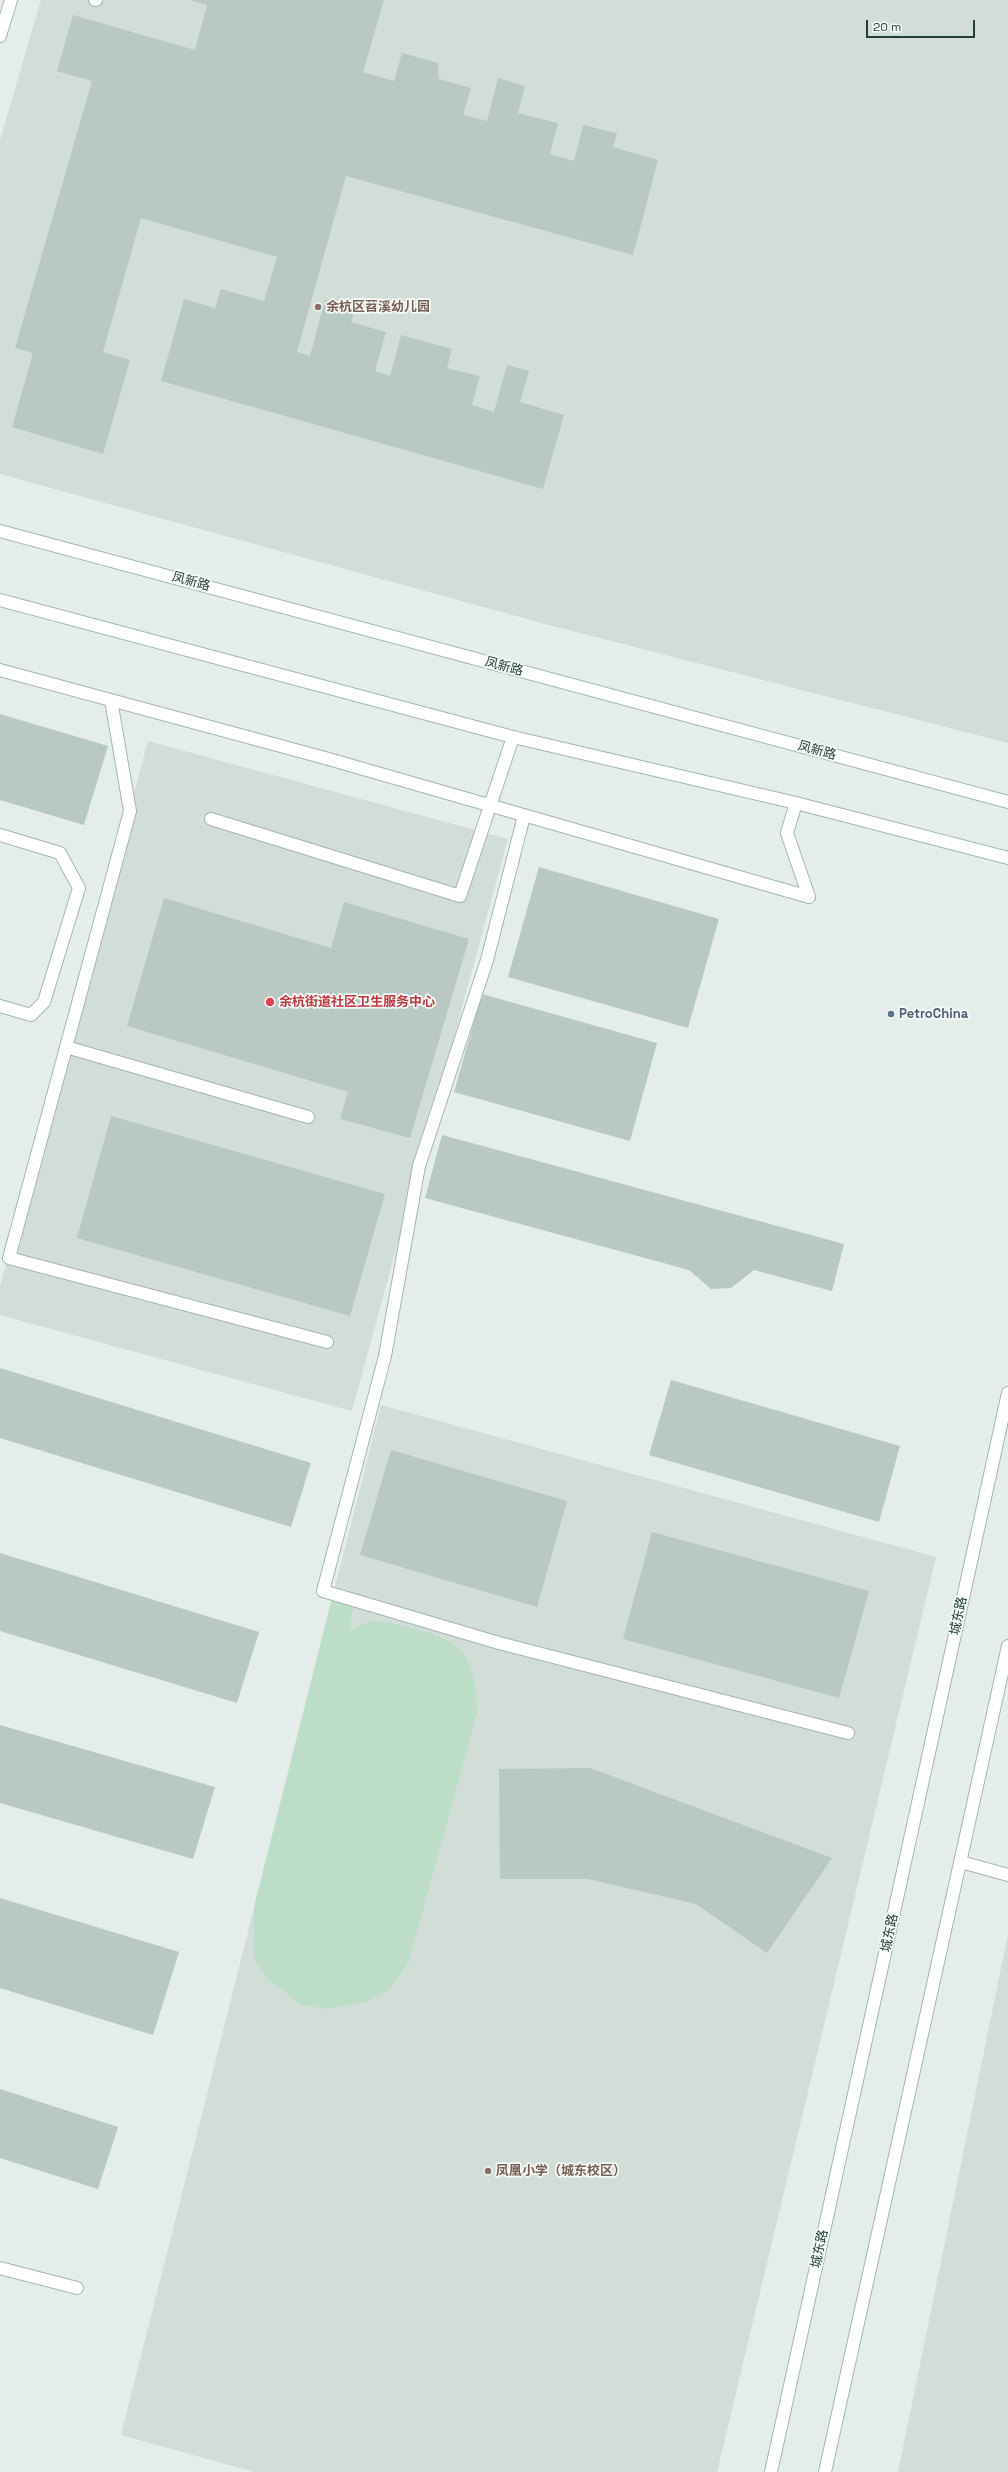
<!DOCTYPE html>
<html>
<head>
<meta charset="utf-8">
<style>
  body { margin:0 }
  #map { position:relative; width:1008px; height:2472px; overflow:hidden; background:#e4ede9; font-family:"Space Grotesk",sans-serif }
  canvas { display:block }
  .scale { position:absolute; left:866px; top:20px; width:109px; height:18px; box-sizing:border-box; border:2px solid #233e39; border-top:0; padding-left:5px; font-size:12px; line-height:14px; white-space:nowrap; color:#233e39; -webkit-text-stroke:3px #f4f9f7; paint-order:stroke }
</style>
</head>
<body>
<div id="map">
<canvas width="1008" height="2472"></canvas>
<div class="scale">20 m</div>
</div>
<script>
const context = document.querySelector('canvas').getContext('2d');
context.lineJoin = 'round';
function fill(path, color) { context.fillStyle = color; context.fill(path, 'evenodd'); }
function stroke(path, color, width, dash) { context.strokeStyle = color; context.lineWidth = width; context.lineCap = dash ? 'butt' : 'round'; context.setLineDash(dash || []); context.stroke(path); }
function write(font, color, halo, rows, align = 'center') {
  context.font = font + ' "Space Grotesk","Noto Sans SC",sans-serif'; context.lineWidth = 3.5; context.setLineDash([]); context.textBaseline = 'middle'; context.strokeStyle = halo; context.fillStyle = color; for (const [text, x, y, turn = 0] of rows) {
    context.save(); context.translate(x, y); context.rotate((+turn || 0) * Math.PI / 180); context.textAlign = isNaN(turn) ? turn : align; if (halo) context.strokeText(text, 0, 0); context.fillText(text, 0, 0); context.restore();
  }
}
fill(new Path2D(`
  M41,0H1008V743L545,624L0,474V140Z
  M148,741L508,839L352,1411L0,1315V1287Z
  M381,1405L936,1557L717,2472H254L121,2435Z
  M1008,1934V2472H898Z`), '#d2ddd8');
fill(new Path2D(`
  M332,1598L354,1605L349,1631C356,1628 366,1622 374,1621C393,1621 453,1636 462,1651C475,1671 476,1690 477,1713L408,1964L389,1990L365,2002L326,2009L300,2004L267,1978L254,1959V1907Z`), '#bdddc8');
fill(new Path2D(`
  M190,0H384L363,72L394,81L402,53L438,63L439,79L471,88L463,115L487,121L498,78L525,86L518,113L558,123L550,154L574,161L583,125L617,133L613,147L658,160L633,255L346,176L297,352L310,356L325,300L355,308L351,322L386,332L375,371L390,376L401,335L452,349L447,368L480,376L472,405L494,412L507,365L529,371L520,402L564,415L543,489L161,381L184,299L215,308L221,289L264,301L277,257L141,218L103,352L130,360L103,454L12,427L33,353L15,348L92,81L57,71L73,15L195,50L207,5Z
  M0,714L108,746L84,825L0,800Z
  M539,867L719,919L688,1028L508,977Z
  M164,898L331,948L344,902L469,939L410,1138L340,1119L348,1092L127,1026Z
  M482,994L657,1043L630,1141L454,1092Z
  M111,1116L385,1194L350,1316L77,1238Z
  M442,1135L844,1244L832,1291L754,1270L731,1288L711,1289L689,1270L425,1198Z
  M0,1368L311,1463L291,1527L0,1438Z
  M671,1380L900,1446L879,1522L649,1455Z
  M391,1450L567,1501L537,1607L360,1555Z
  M652,1532L869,1591L839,1698L623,1639Z
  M0,1553L259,1632L237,1703L0,1631Z
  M0,1725L215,1787L193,1859L0,1803Z
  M590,1768L832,1858L767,1953L696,1904L588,1879H500L499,1769Z
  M0,1898L179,1952L153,2035L0,1988Z
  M0,2089L118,2127L98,2189L0,2158Z`), '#b9c8c3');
const service = new Path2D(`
  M95,0H96
  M0,670L325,758L809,897
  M111,700L130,811L9,1258L327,1342
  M796,803L787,833L809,897
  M524,816L487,960L419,1166L385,1356L323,1591L499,1643L848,1733
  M211,819L460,896L513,737
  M0,835L60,853L79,888L44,1002L31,1015L0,1006
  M66,1047L308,1117
  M0,2268L77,2288`);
const minor = new Path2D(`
  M0,36L11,0
  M961,1862L1008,1875`);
const tertiary = new Path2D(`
  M771,2472L1008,1393
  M825,2472L1008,1646`);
const secondary = new Path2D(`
  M0,531L1008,802
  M0,600L513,737L796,803L1008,858`);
stroke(service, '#a6b5b1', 14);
stroke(minor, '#a6b5b1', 14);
stroke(tertiary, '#a6b5b1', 14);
stroke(secondary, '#a2b8b2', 14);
stroke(service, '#fff', 12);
stroke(minor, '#fff', 12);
stroke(tertiary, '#fff', 12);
stroke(secondary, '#fff', 12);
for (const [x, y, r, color] of [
  [318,307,4,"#8d6e63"],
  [270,1002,5,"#e0444e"],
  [891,1014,4,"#5c6f8a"],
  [488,2171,4,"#8d6e63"]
]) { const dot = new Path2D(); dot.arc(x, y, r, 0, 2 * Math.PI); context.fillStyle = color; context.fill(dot); stroke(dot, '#f4f9f7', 1.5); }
write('bold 13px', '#785e54', '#f4f9f7', [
  ["余杭区苕溪幼儿园",326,307],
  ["凤凰小学（城东校区）",496,2171]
], 'left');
write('13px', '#233e39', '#f4f9f7', [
  ["凤新路",191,582,15],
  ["凤新路",504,667,15],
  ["凤新路",817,751,15],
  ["城东路",959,1616,-78],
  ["城东路",890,1933,-78],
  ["城东路",820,2249,-78]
]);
write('bold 13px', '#be3a42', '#f4f9f7', [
  ["余杭街道社区卫生服务中心",279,1002]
], 'left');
write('bold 13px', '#4e5e75', '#f4f9f7', [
  ["PetroChina",899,1014]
], 'left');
</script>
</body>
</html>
